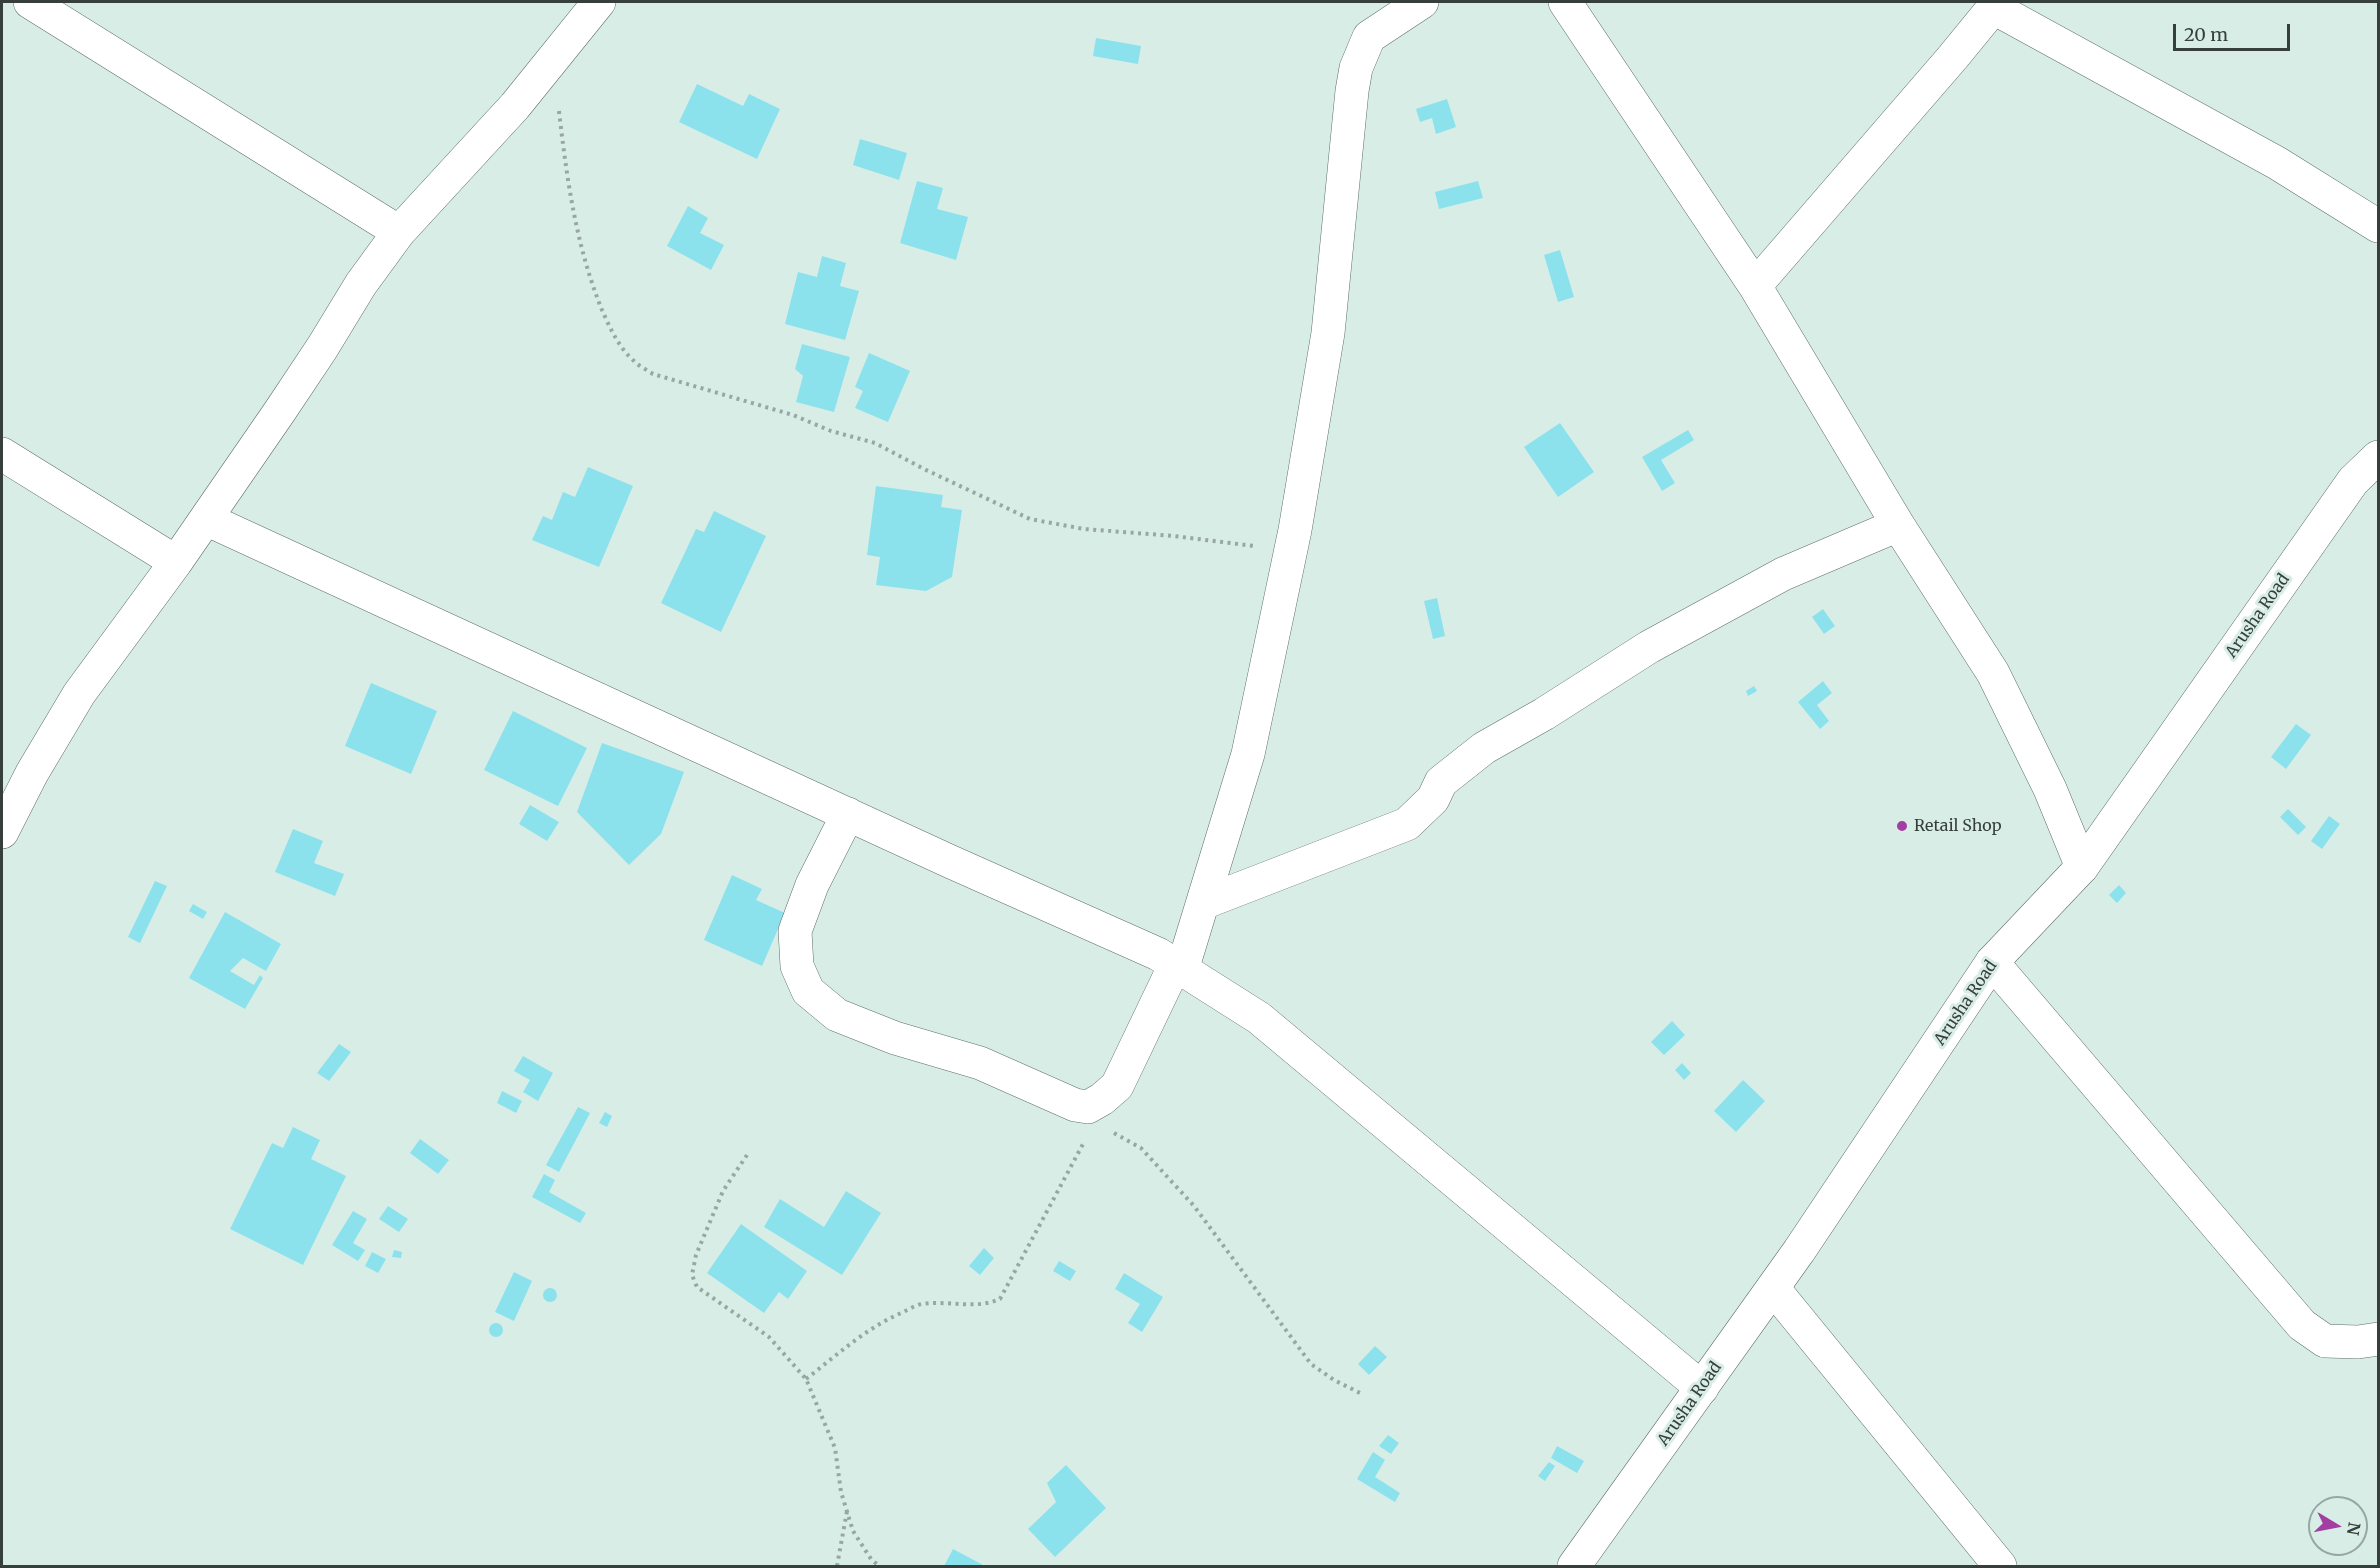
<!DOCTYPE html>
<html>
<head>
<meta charset="utf-8">
<style>
  body { margin:0 }
  #map { position:relative; width:2380px; height:1568px; overflow:hidden; background:#d9ede7; font-family:Merriweather,serif }
  canvas { display:block }
  .frame { position:absolute; inset:0; border:3px solid #373f3c; pointer-events:none }
  .north { position:absolute; left:2308px; top:1496px; width:60px; height:60px; box-sizing:border-box; background:#d9ede7; border:2px solid #98a7a3; border-radius:50%; rotate:100deg; font-size:16px; font-weight:700; line-height:24px; text-align:center; color:#373f3c }
  .north::after { content:''; display:block; margin:auto; width:21px; height:27px; background:#a33ea3; clip-path:polygon(50% 0,100% 100%,50% 72%,0 100%) }
  .scale { position:absolute; left:2173px; top:24px; width:117px; height:27px; box-sizing:border-box; border:3px solid #373f3c; border-top:0; padding-left:8px; font-size:18px; line-height:21px; white-space:nowrap; color:#373f3c; -webkit-text-stroke:4px #d9ede7; paint-order:stroke }
</style>
</head>
<body>
<div id="map">
<canvas width="2380" height="1568"></canvas>
<div class="frame"></div>
<div class="north">N</div>
<div class="scale">20 m</div>
</div>
<script>
const context = document.querySelector('canvas').getContext('2d');
context.lineJoin = 'round';
function fill(path, color) { context.fillStyle = color; context.fill(path, 'evenodd'); }
function stroke(path, color, width, dash) { context.strokeStyle = color; context.lineWidth = width; context.lineCap = dash ? 'butt' : 'round'; context.setLineDash(dash || []); context.stroke(path); }
function write(font, color, halo, rows, align = 'center') {
  context.font = font + ' Merriweather,serif'; context.lineWidth = 6; context.setLineDash([]); context.textBaseline = 'middle'; context.strokeStyle = halo; context.fillStyle = color; for (const [text, x, y, turn = 0] of rows) {
    context.save(); context.translate(x, y); context.rotate((+turn || 0) * Math.PI / 180); context.textAlign = isNaN(turn) ? turn : align; if (halo) context.strokeText(text, 0, 0); context.fillText(text, 0, 0); context.restore();
  }
}
fill(new Path2D(`
  M1096,38L1141,46L1138,64L1093,56Z
  M697,84L743,106L749,94L780,109L757,159L679,122Z
  M1447,99L1456,127L1436,134L1432,118L1420,122L1416,109Z
  M860,139L907,153L899,180L853,165Z
  M917,181L943,188L937,209L968,217L956,260L900,243Z
  M1478,181L1483,198L1439,209L1435,192Z
  M688,206L708,218L700,233L724,245L711,270L667,246Z
  M1560,250L1574,297L1558,302L1544,255Z
  M822,256L846,263L840,286L859,291L845,340L785,324L798,272L817,277Z
  M802,344L850,357L834,412L796,402L803,376L795,369Z
  M869,353L910,371L888,422L855,408L863,391L855,387Z
  M1560,423L1594,472L1558,497L1524,447Z
  M1688,430L1694,440L1661,460L1675,483L1662,491L1642,457Z
  M588,467L633,486L599,567L532,540L543,516L552,520L563,492L575,497Z
  M876,486L943,495L941,507L962,510L952,577L926,591L876,585L880,557L867,555Z
  M714,511L766,536L721,632L661,603L696,529L704,532Z
  M1437,598L1445,636L1433,639L1424,601Z
  M1823,609L1835,626L1824,634L1812,617Z
  M1823,681L1832,693L1817,705L1829,721L1820,729L1798,702Z
  M371,683L437,711L411,774L345,746Z
  M1754,686L1757,691L1748,696L1746,691Z
  M513,711L587,748L558,806L484,770Z
  M2296,724L2311,735L2286,769L2271,757Z
  M602,743L684,772L661,834L629,865L577,812Z
  M530,805L559,822L547,841L519,824Z
  M2288,809L2306,827L2298,835L2280,817Z
  M2329,816L2340,824L2322,849L2311,841Z
  M293,829L323,841L314,863L344,874L335,896L275,872Z
  M732,875L762,889L756,900L785,913L762,966L704,940Z
  M155,881L167,886L140,943L128,937Z
  M2119,885L2126,893L2117,903L2109,895Z
  M193,904L207,912L203,919L189,911Z
  M225,912L281,944L266,971L243,958L230,971L254,985L260,975L263,978L245,1009L189,978Z
  M1672,1021L1685,1035L1664,1055L1651,1042Z
  M339,1044L351,1052L329,1081L317,1073Z
  M523,1056L553,1073L538,1101L523,1092L530,1080L514,1071Z
  M1682,1063L1691,1073L1684,1080L1675,1070Z
  M1743,1080L1765,1101L1736,1132L1714,1111Z
  M502,1091L522,1101L516,1113L497,1103Z
  M578,1107L590,1113L559,1172L546,1165Z
  M605,1112L612,1116L607,1127L599,1123Z
  M293,1127L320,1140L311,1159L346,1176L303,1265L230,1229L272,1143L283,1148Z
  M420,1139L449,1160L438,1174L410,1153Z
  M544,1174L555,1180L549,1192L586,1213L580,1223L532,1197Z
  M846,1191L881,1213L842,1275L764,1227L780,1199L824,1227Z
  M388,1206L408,1219L399,1232L379,1219Z
  M353,1211L367,1219L353,1243L365,1250L358,1261L332,1245Z
  M741,1224L807,1271L788,1299L779,1292L764,1313L707,1273Z
  M984,1248L994,1258L980,1275L969,1266Z
  M394,1250L402,1252L401,1258L392,1257Z
  M372,1252L386,1259L378,1273L365,1266Z
  M1059,1261L1076,1271L1070,1281L1053,1271Z
  M514,1272L532,1281L514,1321L495,1312Z
  M1124,1273L1163,1297L1142,1332L1128,1323L1140,1304L1115,1289Z
  M543 1295a7 7 0 1 1 14 0a7 7 0 1 1-14 0Z
  M489 1330a7 7 0 1 1 14 0a7 7 0 1 1-14 0Z
  M1375,1346L1387,1357L1369,1375L1358,1364Z
  M1388,1435L1399,1443L1391,1454L1379,1446Z
  M1557,1446L1584,1461L1577,1473L1551,1458Z
  M1373,1452L1385,1460L1375,1477L1400,1493L1395,1502L1357,1479Z
  M1549,1462L1555,1466L1545,1481L1538,1476Z
  M1066,1465L1106,1508L1055,1557L1028,1529L1056,1502L1047,1483Z
  M953,1549L985,1566H944Z`), '#8be2ed');
const minor = new Path2D(`
  M30,2L399,232
  M1565,2L1755,286L1898,525L1993,673L2050,789L2082,867
  M1994,8L2277,163L2378,226
  M1755,286L1953,57L1998,2
  M2,454L176,562
  M206,519L949,861L1158,954L1259,1018L1702,1388
  M848,814L812,885L795,931L797,966L808,991L837,1015L895,1038L980,1063L1075,1105L1088,1107L1102,1099L1117,1086L1175,965
  M2,832L32,773L79,694L176,562L280,411L322,348L361,284L399,232L515,106L599,2
  M1203,903L1407,824L1433,799L1441,782L1484,748L1544,714L1649,647L1783,574L1898,525
  M1992,962L2302,1325L2325,1341L2358,1342L2378,1339
  M1182,970L1248,754L1295,530L1328,333L1352,91L1356,68L1369,37L1422,2
  M1773,1288L2000,1566`);
const major = new Path2D(`
  M1574,1566L1799,1251L1992,962L2082,867L2353,481L2378,457`);
stroke(minor, '#5d6f6a', 34);
stroke(major, '#5d6f6a', 34);
stroke(new Path2D(`
  M559,111C567,180 576,246 602,310C610,328 619,348 634,361C639,366 647,370 653,374L793,415L831,431L875,443L924,469L1030,519L1084,529L1174,536L1254,546
  M1114,1133L1141,1148L1194,1206L1311,1364L1334,1380L1360,1393
  M747,1155L723,1191L696,1255L692,1275L697,1287L769,1337L806,1379L835,1448L841,1492L853,1531L871,1559L879,1566
  M806,1379C837,1355 865,1329 901,1313C908,1310 915,1305 922,1304C949,1300 975,1310 1000,1299L1083,1144
  M837,1566L847,1511`), '#98a7a2', 4, [3, 4.5]);
stroke(minor, '#fff', 33);
stroke(major, '#fff', 33);
for (const [x, y, r, color] of [
  [1902,826,6,"#a33ea3"]
]) { const dot = new Path2D(); dot.arc(x, y, r, 0, 2 * Math.PI); context.fillStyle = color; context.fill(dot); stroke(dot, '#d9ede7', 2); }
write('16px', '#373f3c', '#d9ede7', [
  ["Arusha Road",2258,616,-55],
  ["Arusha Road",1966,1003,-56],
  ["Arusha Road",1690,1404,-55]
]);
write('16px', '#373f3c', '#d9ede7', [
  ["Retail Shop",1914,826]
], 'left');
</script>
</body>
</html>
